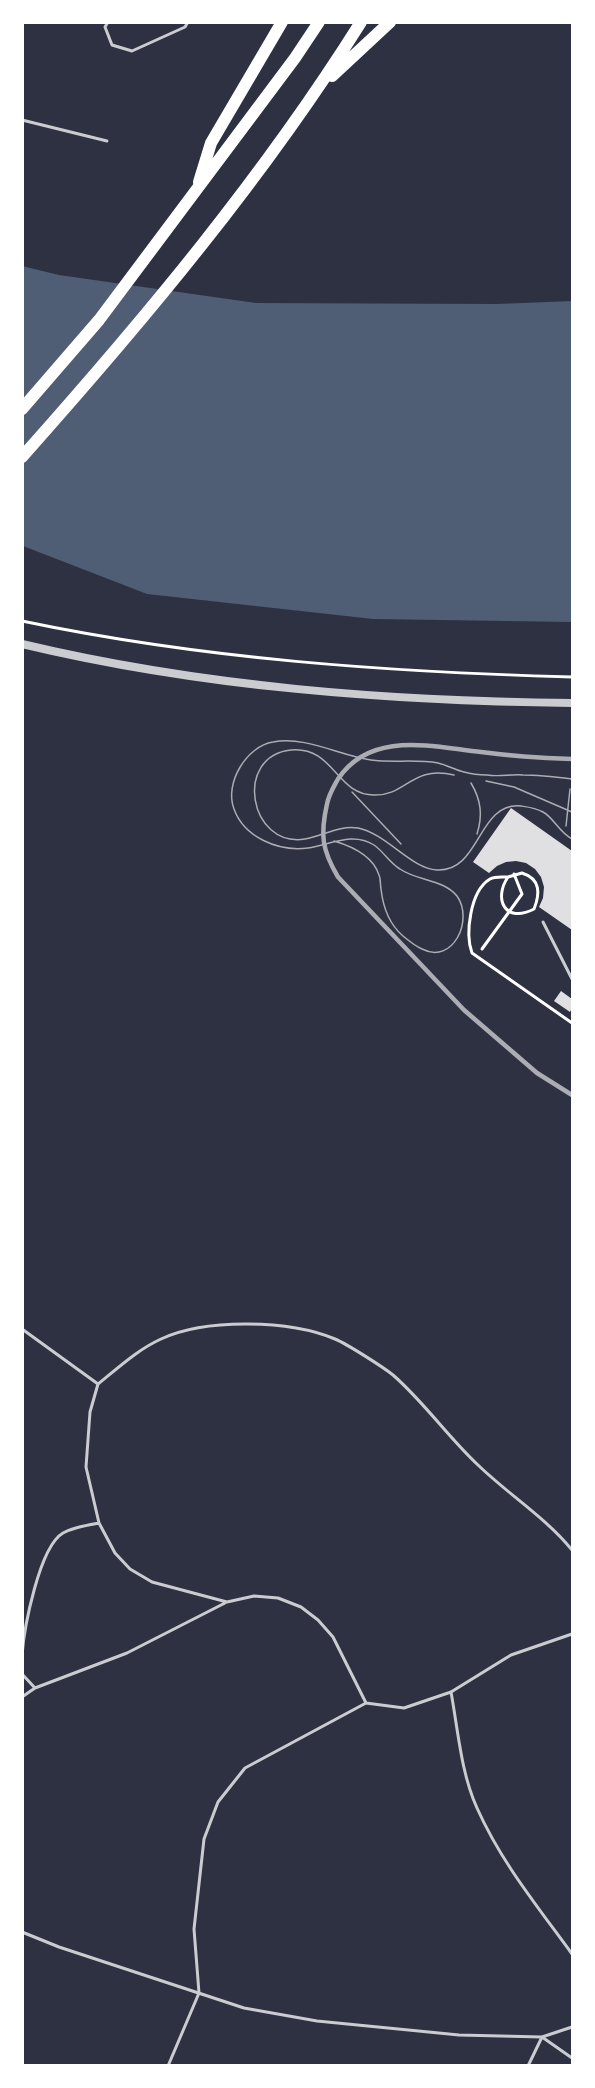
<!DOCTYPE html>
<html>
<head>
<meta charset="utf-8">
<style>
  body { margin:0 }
  #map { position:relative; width:595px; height:2088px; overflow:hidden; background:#2d3142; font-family:Lato,sans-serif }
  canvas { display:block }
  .frame { position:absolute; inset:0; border:24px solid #fff; pointer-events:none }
</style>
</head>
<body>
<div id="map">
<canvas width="595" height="2088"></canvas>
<div class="frame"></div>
</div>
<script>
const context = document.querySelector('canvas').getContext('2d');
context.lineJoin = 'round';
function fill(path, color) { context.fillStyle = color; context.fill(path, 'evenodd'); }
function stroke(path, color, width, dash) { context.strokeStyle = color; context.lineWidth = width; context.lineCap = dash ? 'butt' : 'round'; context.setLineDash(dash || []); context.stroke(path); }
fill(new Path2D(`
  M22,266L59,275L256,303L497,304L572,301V622L373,619L147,594L23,546Z`), '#4f5d75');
fill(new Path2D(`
  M511,808L572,851V930L539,907L543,898L544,887L541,877L535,869L526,863L516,861L506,862L497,866L489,873L473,862Z
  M561,991L572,999V1008L570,1012L554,1001Z`), '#e0e0e3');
stroke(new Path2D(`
  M22,621C203,659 388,672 572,677
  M522,873C541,879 540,894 534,909C505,924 493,899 508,877Z
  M508,877C502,877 495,876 490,879C470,891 465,934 472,953L572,1023
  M482,949L522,894L514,874`), '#fff', 3);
stroke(new Path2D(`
  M108,22L105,27L112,45L132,51L185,27L188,22
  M22,120L107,141
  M543,922L572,979
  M22,1329L98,1384
  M98,1384C118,1368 137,1350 161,1339C206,1318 290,1320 335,1339C347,1344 383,1367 393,1375C424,1402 448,1437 478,1465C509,1495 545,1517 572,1550
  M98,1384L90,1412L86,1467L99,1523L115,1553L130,1569L152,1582L227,1602L254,1596L278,1598L301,1607L318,1620L333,1637L366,1703
  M22,1655C24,1629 39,1547 63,1533C73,1527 87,1525 99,1523
  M22,1674L35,1688
  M451,1692C458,1730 461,1773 477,1808C501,1862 538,1907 572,1954
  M22,1697L35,1688L127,1653L225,1603
  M366,1703L404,1708L451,1692L511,1655L572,1634
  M22,1932L59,1947L244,2008L317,2021L459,2035L542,2037L572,2058
  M168,2066L199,1993L194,1929L204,1839L218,1802L245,1768L366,1703
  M528,2066L542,2037L572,2027`), '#caccd0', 3);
stroke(new Path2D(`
  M22,644C202,687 389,701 572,703`), '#caccd0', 8);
stroke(new Path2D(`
  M332,76L390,22
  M199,182L211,143L282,22
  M22,409L99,320L295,58L319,22
  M22,457C144,320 263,178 361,22`), '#fff', 12);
stroke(new Path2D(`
  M454,775C411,765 407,796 374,795C336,795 334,746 291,750C233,756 249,848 305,839C323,836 339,825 358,828C387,834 411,869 437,870C481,872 477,802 521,806C528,807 536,808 543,812C554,818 558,831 572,839
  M486,781L514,787L572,812
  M471,783C481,800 483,815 477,834
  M352,792L401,844
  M566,826L570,789
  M334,841C351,846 373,856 379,875C381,879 380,884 381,889C383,907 389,924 403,936C409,941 415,946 422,949C453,965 474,920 457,896C443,879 417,881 400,869C390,863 383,851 374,845C352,831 330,845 308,848C278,852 244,837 234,809C224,783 247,746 273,742C306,736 338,755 371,760C393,763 416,759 438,763C447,765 455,770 464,772C471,774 479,775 487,775C499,777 511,774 523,775C539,775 556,777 572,779`), '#abadb3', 1.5);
stroke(new Path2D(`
  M572,759C542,758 511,756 481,752C432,747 371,730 338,779C333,788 329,794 327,804C320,835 322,850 338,877L464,1010L537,1073L572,1095`), '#abadb3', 4.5);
</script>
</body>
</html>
